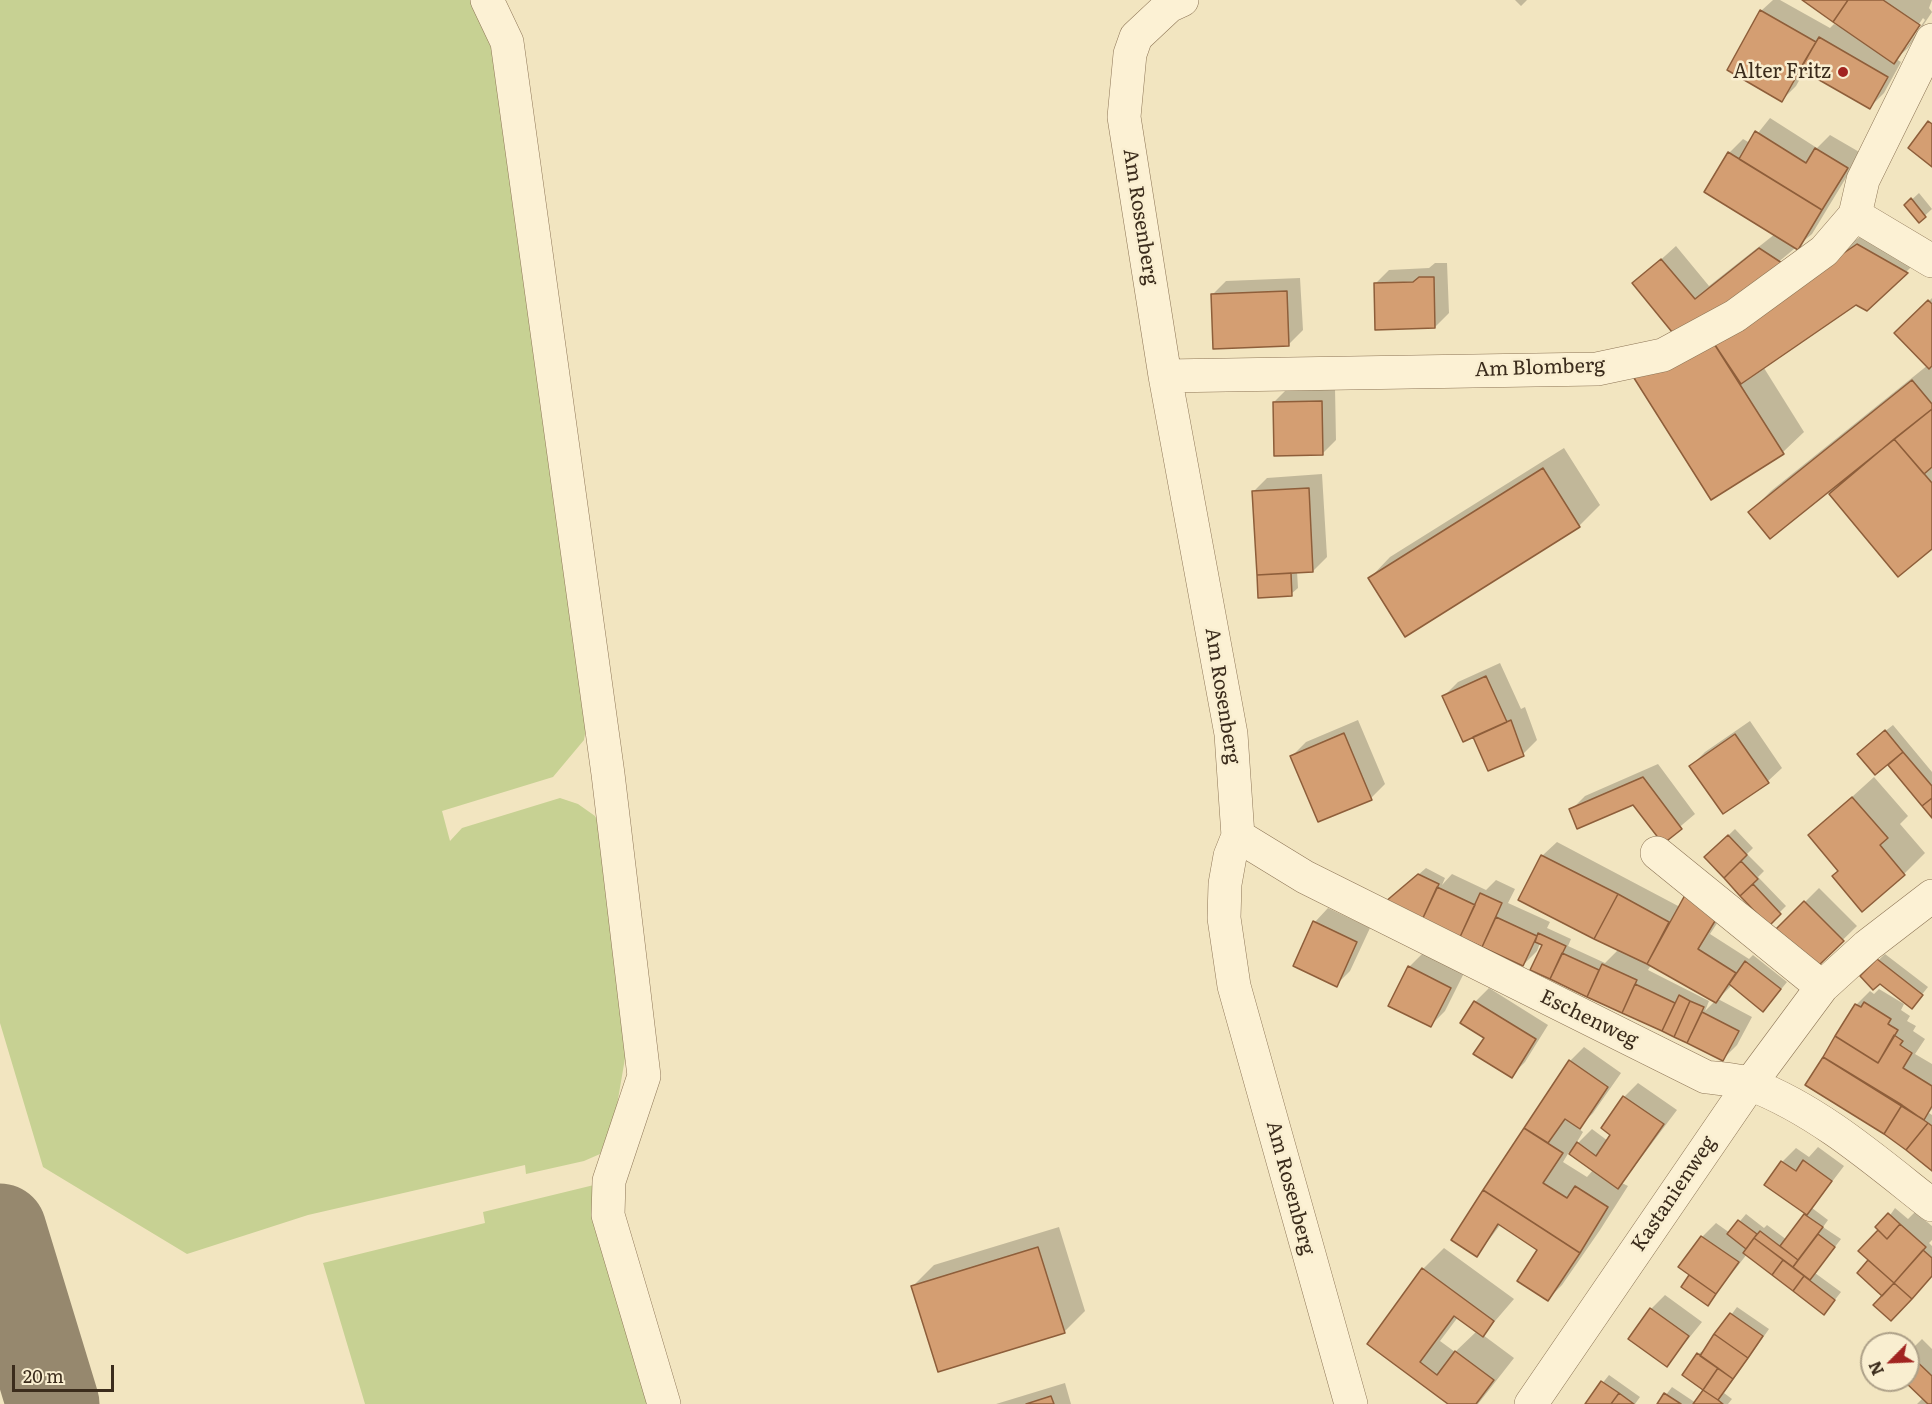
<!DOCTYPE html>
<html>
<head>
<meta charset="utf-8">
<style>
  body { margin:0 }
  #map { position:relative; width:1932px; height:1404px; overflow:hidden; background:#f2e5c0; font-family:Literata,serif }
  canvas { display:block }
  .north { position:absolute; left:1860px; top:1332px; width:60px; height:60px; box-sizing:border-box; background:#f9eed0; border:2px solid #ada088; border-radius:50%; rotate:246deg; font-size:16px; font-weight:700; line-height:24px; text-align:center; color:#3b2c1c }
  .north::after { content:''; display:block; margin:auto; width:21px; height:27px; background:#a12420; clip-path:polygon(50% 0,100% 100%,50% 72%,0 100%) }
  .scale { position:absolute; left:12px; top:1365px; width:102px; height:27px; box-sizing:border-box; border:3px solid #3b2c1c; border-top:0; padding-left:8px; font-size:18px; line-height:21px; white-space:nowrap; color:#3b2c1c; -webkit-text-stroke:4px #f9eed0; paint-order:stroke }
</style>
</head>
<body>
<div id="map">
<canvas width="1932" height="1404"></canvas>
<div class="north">N</div>
<div class="scale">20 m</div>
</div>
<script>
const context = document.querySelector('canvas').getContext('2d');
context.lineJoin = 'round';
function fill(path, color) { context.fillStyle = color; context.fill(path, 'evenodd'); }
function stroke(path, color, width, dash) { context.strokeStyle = color; context.lineWidth = width; context.lineCap = dash ? 'butt' : 'round'; context.setLineDash(dash || []); context.stroke(path); }
function write(font, color, halo, rows, align = 'center') {
  context.font = font + ' Literata,serif'; context.lineWidth = 5; context.setLineDash([]); context.textBaseline = 'middle'; context.strokeStyle = halo; context.fillStyle = color; for (const [text, x, y, turn = 0] of rows) {
    context.save(); context.translate(x, y); context.rotate((+turn || 0) * Math.PI / 180); context.textAlign = isNaN(turn) ? turn : align; if (halo) context.strokeText(text, 0, 0); context.fillText(text, 0, 0); context.restore();
  }
}
fill(new Path2D(`
  M0,0H472L492,50L589,708L584,740L553,777L442,811L450,841L462,828L560,798L578,804L595,816L607,838L629,1035L616,1111L600,1154L584,1161L526,1174L525,1165L308,1215L187,1254L43,1167L0,1023Z
  M594,1185L652,1404H365L323,1263L485,1223L483,1212Z`), '#c7d193');
fill(new Path2D(`
  M1515,0H1527L1521,6Z
  M1773,0H1780L1830,28L1834,24L1840,27L1841,25L1805,0H1932L1929,8L1932,12L1908,48L1896,59L1901,62L1884,93L1870,107L1805,70L1796,86L1782,100L1761,11ZM1923,18L1925,20L1906,48H1903Z
  M1770,118L1817,148L1830,135L1861,153L1812,234L1710,319L1634,284L1676,246L1709,286L1775,234L1729,153L1743,139L1750,143Z
  M1919,193L1932,209L1919,221L1906,205Z
  M1879,224L1928,251L1867,309L1856,303L1764,368L1804,432L1783,452L1712,498L1636,378L1735,322Z
  M1435,263H1447L1449,313L1435,327L1375,284L1389,270L1429,268Z
  M1300,278L1303,330L1289,344L1212,295L1226,281Z
  M1932,298V547L1898,575L1829,492L1771,537L1750,512L1771,491L1928,365L1896,333Z
  M1288,388H1335L1336,440L1322,454L1274,402Z
  M1564,448L1600,505L1579,526L1370,578L1390,557Z
  M1322,474L1327,557L1313,571H1297L1298,588L1291,594L1253,492L1267,478Z
  M1500,663L1521,709L1525,707L1537,740L1523,754L1474,735L1444,696L1458,682Z
  M1358,720L1385,784L1371,798L1292,756L1306,742Z
  M1750,721L1782,768L1768,781L1691,766L1705,752Z
  M1893,725L1932,772V816L1888,762L1865,747Z
  M1658,764L1695,814L1663,841L1633,803L1571,810L1585,796Z
  M1874,777L1908,816L1900,824L1925,853L1904,874L1810,835Z
  M1735,829L1753,848L1747,854L1764,871L1758,877L1786,906L1769,923L1706,857Z
  M1557,842L1680,907L1731,902L1710,934L1749,959L1753,955L1787,982L1770,1003L1732,985L1718,999L1752,1017L1737,1045L1723,1059L1532,969L1544,944L1540,943L1537,951L1523,965L1387,902L1426,868L1445,878L1442,885L1452,874L1486,890L1496,880L1515,889L1508,903L1550,922L1547,928L1571,939L1568,946L1605,963L1619,949L1520,900L1543,855ZM1651,965L1715,1001L1705,1011L1709,1001L1648,970Z
  M1819,888L1857,926L1815,967L1778,929Z
  M1328,908L1370,928L1350,971L1336,985L1315,922Z
  M1423,953L1464,973L1445,1011L1431,1025L1409,967Z
  M1885,954L1928,987L1912,1007L1880,982L1862,976Z
  M1489,988L1548,1025L1525,1062L1511,1076L1486,1037L1475,1002Z
  M1879,989L1904,1004L1901,1010L1910,1016L1907,1021L1916,1026L1913,1031L1925,1039L1915,1054L1932,1064V1109L1929,1113L1932,1115V1169L1856,1005L1870,991L1874,994Z
  M1584,1047L1621,1073L1593,1113L1578,1128L1583,1132L1574,1147L1592,1129L1608,1141L1612,1135L1603,1128L1624,1097L1638,1083L1677,1110L1622,1183L1628,1186L1600,1230L1562,1285L1548,1299L1539,1249L1501,1224L1477,1255L1453,1239L1570,1061ZM1569,1152L1594,1169L1587,1177L1563,1162Z
  M1818,1147L1844,1166L1812,1208L1828,1220L1823,1227L1841,1239L1815,1273L1841,1292L1830,1306L1747,1254L1708,1304L1684,1286L1692,1275L1702,1237L1716,1223L1730,1233L1746,1214L1764,1228L1767,1225L1787,1240L1807,1213L1782,1162L1796,1148L1809,1157Z
  M1895,1208L1908,1219L1915,1212L1932,1226V1240L1929,1243L1932,1246V1274L1884,1296L1859,1273L1871,1260L1880,1230Z
  M1059,1227L1085,1311L1064,1332L913,1286L934,1265Z
  M1444,1248L1514,1299L1483,1335L1514,1358L1478,1404H1451L1369,1344L1423,1269ZM1458,1317L1477,1331L1455,1352L1440,1341Z
  M1665,1295L1702,1322L1667,1365L1651,1309Z
  M1737,1307L1769,1329L1724,1393L1732,1399L1728,1404H1659L1672,1387L1696,1403L1705,1389L1698,1354L1706,1349Z
  M1922,1339L1932,1349V1404H1917L1924,1397L1906,1380H1908V1353Z
  M1609,1375L1640,1397L1635,1404H1586Z
  M1065,1383L1071,1404H996Z`), '#0003');
stroke(new Path2D(`
  M0,1230L53,1404`), '#96886e', 93);
const building = new Path2D(`
  M1802,0H1848L1833,22Z
  M1848,0H1883L1920,25L1894,64L1833,22Z
  M1760,10L1816,42L1782,102L1727,70Z
  M1819,37L1888,77L1870,109L1800,69Z
  M1928,121L1932,124V167L1908,148Z
  M1755,131L1806,163L1815,148L1848,168L1822,210L1739,159Z
  M1728,152L1822,210L1798,250L1704,192Z
  M1911,198L1926,217L1919,223L1904,205Z
  M1857,244L1908,273L1867,311L1856,305L1741,384L1713,342Z
  M1759,248L1782,263L1711,320L1672,332L1632,283L1661,259L1695,299Z
  M1419,277H1434L1435,328L1375,330L1374,283L1413,282Z
  M1287,291L1289,346L1213,349L1211,294Z
  M1928,300L1932,304V366L1929,369L1894,333Z
  M1713,342L1784,454L1711,500L1634,378Z
  M1912,380L1932,404V409L1770,539L1748,512Z
  M1322,401L1323,455L1274,456L1273,402Z
  M1932,409V467L1924,474L1894,439Z
  M1894,439L1932,483V549L1898,577L1829,494Z
  M1543,468L1580,527L1405,637L1368,578Z
  M1309,488L1313,572L1257,575L1252,491Z
  M1291,573L1292,596L1258,598L1257,575Z
  M1486,676L1507,722L1463,742L1442,696Z
  M1511,720L1524,756L1488,771L1473,737Z
  M1885,730L1903,752L1875,775L1857,754Z
  M1344,733L1372,800L1318,822L1290,756Z
  M1735,734L1769,783L1723,814L1689,766Z
  M1903,752L1932,786V798L1922,806L1888,765Z
  M1643,777L1682,829L1663,844L1633,805L1577,829L1569,809Z
  M1852,797L1888,838L1880,845L1905,875L1862,912L1832,876L1838,871L1808,835Z
  M1932,798V818L1922,806Z
  M1728,835L1747,855L1724,878L1704,857Z
  M1541,855L1618,894L1594,939L1518,900Z
  M1741,861L1758,879L1740,896L1724,878Z
  M1418,874L1439,884L1422,920L1385,902Z
  M1753,884L1781,914L1769,926L1740,896Z
  M1437,887L1475,905L1460,937L1422,920Z
  M1480,893L1502,903L1482,947L1460,937Z
  M1618,894L1669,922L1647,964L1594,939Z
  M1685,895L1718,916L1698,949L1736,973L1716,1003L1647,964Z
  M1804,901L1844,941L1815,969L1776,929Z
  M1496,917L1537,936L1523,966L1482,947Z
  M1313,921L1357,942L1337,987L1293,966Z
  M1538,933L1566,946L1550,979L1530,970L1542,945L1535,942Z
  M1562,953L1599,970L1587,997L1550,979Z
  M1877,959L1923,995L1912,1009L1880,984L1873,990L1860,976Z
  M1745,961L1781,989L1763,1012L1729,984Z
  M1602,964L1637,980L1622,1013L1587,997Z
  M1408,966L1451,988L1431,1027L1388,1006Z
  M1635,984L1675,1003L1662,1031L1622,1013Z
  M1679,995L1690,1001L1674,1037L1662,1031Z
  M1474,1001L1536,1039L1512,1078L1473,1054L1484,1038L1460,1023Z
  M1690,1001L1704,1007L1687,1043L1674,1037Z
  M1864,1002L1891,1019L1888,1024L1898,1030L1878,1063L1835,1036L1855,1004L1861,1007Z
  M1702,1012L1739,1031L1723,1061L1687,1043Z
  M1894,1035L1903,1041L1900,1045L1912,1053L1903,1068L1932,1086V1106L1924,1120L1823,1057L1835,1036L1878,1063Z
  M1823,1057L1902,1105L1884,1134L1805,1085Z
  M1569,1060L1608,1087L1580,1129L1565,1119L1548,1143L1524,1128Z
  M1623,1096L1664,1124L1618,1189L1569,1154L1577,1142L1596,1156L1610,1135L1601,1128Z
  M1902,1105L1928,1123L1906,1150L1884,1134Z
  M1928,1123L1932,1126V1171L1906,1150Z
  M1524,1128L1563,1153L1543,1183L1567,1198L1575,1186L1608,1207L1580,1253L1483,1190Z
  M1803,1160L1832,1181L1807,1215L1764,1185L1781,1161L1796,1171Z
  M1483,1190L1580,1253L1548,1301L1517,1281L1537,1250L1498,1224L1477,1257L1451,1240Z
  M1888,1213L1900,1224L1887,1239L1875,1227Z
  M1804,1214L1823,1227L1798,1260L1780,1246Z
  M1738,1220L1757,1234L1746,1249L1727,1234Z
  M1900,1224L1926,1247L1894,1283L1858,1251L1878,1230L1887,1239Z
  M1760,1231L1798,1260L1793,1267L1754,1238Z
  M1818,1234L1835,1247L1810,1280L1793,1267Z
  M1701,1236L1739,1262L1716,1294L1678,1267Z
  M1754,1238L1783,1260L1772,1275L1743,1253Z
  M1038,1247L1065,1333L938,1372L911,1286Z
  M1923,1250L1932,1258V1276L1912,1299L1894,1283Z
  M1783,1260L1804,1276L1793,1291L1772,1275Z
  M1868,1260L1894,1283L1882,1296L1857,1273Z
  M1422,1268L1494,1321L1483,1337L1454,1316L1420,1362L1437,1375L1455,1351L1494,1380L1476,1404H1448L1367,1344Z
  M1689,1275L1716,1294L1708,1306L1681,1287Z
  M1804,1276L1835,1300L1824,1315L1793,1291Z
  M1894,1283L1912,1299L1891,1321L1873,1305Z
  M1650,1308L1689,1336L1667,1367L1628,1339Z
  M1730,1313L1763,1336L1748,1358L1714,1334Z
  M1714,1334L1748,1358L1733,1379L1700,1356Z
  M1697,1353L1718,1368L1703,1390L1682,1375Z
  M1908,1353L1932,1376V1404H1928L1903,1380H1908Z
  M1718,1368L1733,1379L1718,1400L1703,1390Z
  M1601,1381L1619,1393L1611,1404H1585Z
  M1703,1390L1718,1400L1723,1404H1693Z
  M1619,1393L1634,1404H1611Z
  M1664,1393L1681,1404H1657Z
  M1051,1396L1054,1404H1026Z`);
fill(building, '#d49e72');
stroke(building, '#8e5e3a', 1.5);
const minor = new Path2D(`
  M487,0L507,42L608,774L644,1076L609,1181L608,1215L664,1404
  M1182,0L1169,6L1136,37L1130,54L1124,117L1165,376L1231,734L1238,836L1230,856L1225,884L1224,918L1234,986L1351,1404
  M1855,215L1932,261
  M1165,376L1597,369L1663,355L1735,316L1824,251L1855,215L1863,180L1932,40
  M1238,836L1305,877L1706,1077C1721,1079 1738,1079 1752,1085C1819,1111 1876,1161 1932,1205
  M1657,853L1822,987
  M1531,1404L1750,1084L1822,987L1867,946L1932,896`);
stroke(minor, '#8d7556', 34);
stroke(minor, '#fcf1d4', 33);
for (const [x, y, r, color] of [
  [1843,72,6,"#a12420"]
]) { const dot = new Path2D(); dot.arc(x, y, r, 0, 2 * Math.PI); context.fillStyle = color; context.fill(dot); stroke(dot, '#f9eed0', 2); }
write('20px', '#3b2c1c', '#f9eed0', [
  ["Alter Fritz",1831,72]
], 'right');
write('20px', '#3b2c1c', '#f9eed0', [
  ["Am Rosenberg",1140,217,81],
  ["Am Blomberg",1540,368,-2],
  ["Am Rosenberg",1222,696,81],
  ["Eschenweg",1589,1019,26],
  ["Am Rosenberg",1290,1188,75],
  ["Kastanienweg",1674,1194,-56]
]);
</script>
</body>
</html>
